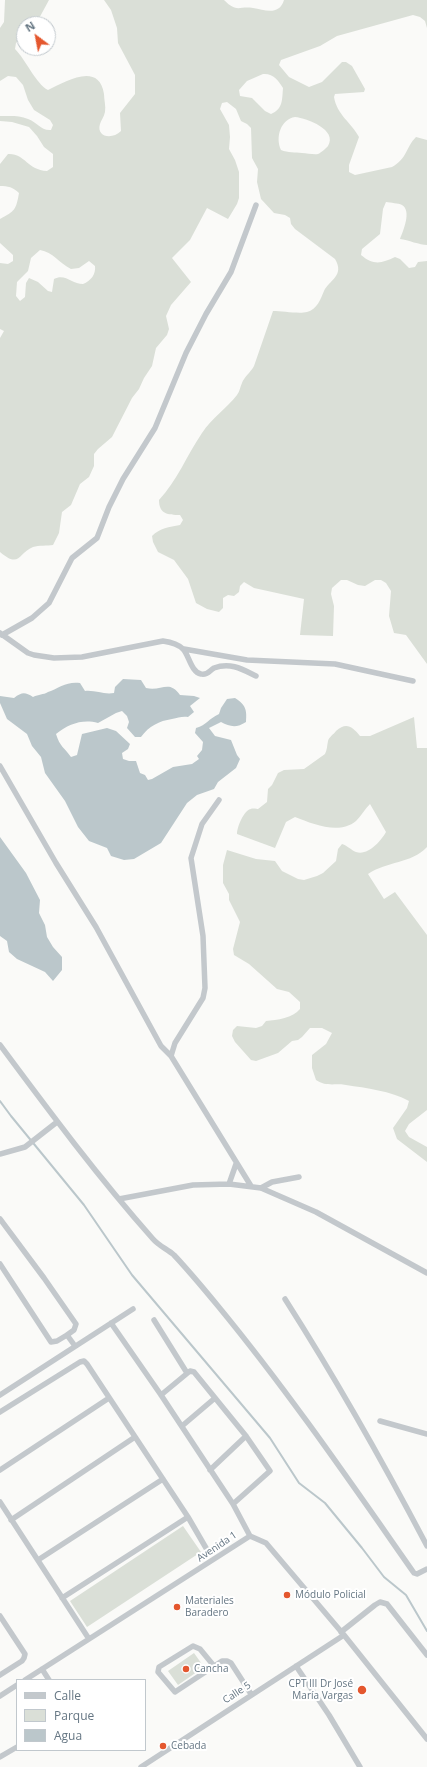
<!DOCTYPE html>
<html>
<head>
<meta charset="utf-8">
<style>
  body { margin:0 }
  #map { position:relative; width:427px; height:1767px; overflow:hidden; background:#fafaf8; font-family:"Open Sans",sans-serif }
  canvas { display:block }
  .legend { position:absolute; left:16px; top:1679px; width:130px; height:72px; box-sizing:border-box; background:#fff; border:1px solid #c1c8cd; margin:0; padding:5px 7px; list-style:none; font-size:12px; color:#657683 }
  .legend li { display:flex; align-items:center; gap:8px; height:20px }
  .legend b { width:20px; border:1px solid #c1c8cd }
  .north { position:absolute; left:16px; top:16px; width:40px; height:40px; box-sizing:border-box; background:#fff; border:1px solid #c1c8cd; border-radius:50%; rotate:328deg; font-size:11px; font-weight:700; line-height:16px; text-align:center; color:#657683 }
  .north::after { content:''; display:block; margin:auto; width:14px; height:18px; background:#e4572e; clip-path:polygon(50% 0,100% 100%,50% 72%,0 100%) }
</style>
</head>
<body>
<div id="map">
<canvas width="427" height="1767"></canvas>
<ul class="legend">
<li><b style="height:5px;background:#c3c8cc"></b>Calle</li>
<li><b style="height:11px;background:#dadfd7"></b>Parque</li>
<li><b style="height:11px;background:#bbc7cb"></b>Agua</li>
</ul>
<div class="north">N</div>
</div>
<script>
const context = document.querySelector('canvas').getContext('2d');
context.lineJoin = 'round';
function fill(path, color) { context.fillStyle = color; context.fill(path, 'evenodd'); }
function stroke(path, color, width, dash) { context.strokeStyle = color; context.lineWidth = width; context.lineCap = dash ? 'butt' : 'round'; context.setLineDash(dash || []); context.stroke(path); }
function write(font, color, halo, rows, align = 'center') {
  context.font = font + ' "Open Sans",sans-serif'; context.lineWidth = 4; context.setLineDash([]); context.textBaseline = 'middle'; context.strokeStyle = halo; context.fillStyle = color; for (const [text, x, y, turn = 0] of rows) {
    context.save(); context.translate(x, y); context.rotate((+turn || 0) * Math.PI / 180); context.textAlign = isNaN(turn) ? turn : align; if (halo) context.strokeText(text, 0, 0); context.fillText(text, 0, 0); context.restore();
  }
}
fill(new Path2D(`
  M5,0H49L36,24H24V34L16,43L15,49C26,60 36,84 48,90C65,82 99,61 104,94C104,100 106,106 105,112C104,117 101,120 100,124C96,137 112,140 121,131L120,113L135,94V75L118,43L117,28L111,10L104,0H224C237,13 238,6 253,8C265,10 279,16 284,0H427V28L425,21L420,17L413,15L337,36L320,46L281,60L279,65L289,77L309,87L322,82L342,62H346L352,66L365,89L364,92L335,94L334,97C337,115 351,122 359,137L349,165V172L355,175L392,167C407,159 406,147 416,137L427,140V245C420,245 408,240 400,239C403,231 412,211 402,205C398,203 391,203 386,202L383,209L380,234L362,249L361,255C374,266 382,263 395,257L400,259L409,268L415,267L418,262L427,261V664L406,635L394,633L389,616L391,591L386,583L381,580H375L365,586L358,585L347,580H341L332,588L331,594L334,606L333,636L300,635L304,599L254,588L244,582L240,586L239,592L234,596L228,595L223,598V608L219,612L207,609L196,603L188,579L174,560L158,552L153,542L152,536C160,528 169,527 180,525L183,520L180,515C168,515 159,514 159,500C177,481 187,455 202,433C212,418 227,408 237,395C240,391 240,387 242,383C244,377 251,372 254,366L273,311C282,311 299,314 307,312C317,310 321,298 324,291C329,280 345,276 335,259L295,229L291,224L290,218L285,215L274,213L261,199L257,182L258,169L252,158L251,128L247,124L241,121L236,109L227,102L222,103L220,109L229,125L230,137L229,149L235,160L239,172V198L237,204L228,219L207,208L190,240L172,258L191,282L171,305L166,316L169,329L167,335L156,348L152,366L144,378L139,389L132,398L112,437L98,449L94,454V466L89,477L80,484L71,505L62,512L59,533L53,545C47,546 39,545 33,547C18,553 20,569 0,552V338L4,331L0,329V263L8,264L13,261V255L0,243V219C15,211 16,210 19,193C13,187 8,186 0,186V164L8,154C25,153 27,170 47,171L53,167V154L44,147L37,136L29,127L12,122L0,121V116C10,116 19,115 28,119C37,122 41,131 51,130L53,125L50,120L34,110L28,100L23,85L16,77L8,76L0,81V28L4,22ZM263,74C273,73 278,80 283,88C282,100 283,109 271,114L265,111L252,98L240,96L239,90L247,81ZM295,117C307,118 338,130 328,146C326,148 321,153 318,154C314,155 307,153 302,153C295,152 288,153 281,150C275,137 281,119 295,117ZM40,250C53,252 59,263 71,269L79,268L89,261L95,266C96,274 91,281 83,284C72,284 65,273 54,279L52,292L48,291L38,282L29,278L26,283L25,297L20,301L16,296L17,282L28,271L31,258Z
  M414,717L417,748H427V847C411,864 387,861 368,874L384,899L395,892L427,935V1110L409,1124L405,1131L409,1137L427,1147V1162L397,1139L393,1128L407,1108L409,1101C391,1091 366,1088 346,1085C334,1083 326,1087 316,1080L312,1068V1055L326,1044L332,1033L322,1028H310L302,1037L298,1040L292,1041L278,1053L256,1061L251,1060L235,1042L232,1036L233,1030L237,1026L256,1028L262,1026L266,1021C277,1020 293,1018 300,1009V1002L289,992L277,989L249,964L234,955L233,949L240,922L229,900V894L223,883V865L227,850L256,859L275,861L282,871L298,879L304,880L317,876L323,873L336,861L338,849L342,844C348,846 351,850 356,852C368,856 381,841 386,832L370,804C365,809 361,816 356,821C339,835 313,824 295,817L286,822L275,848L237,834C237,827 244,810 251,809C252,808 258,809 258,809L267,802L268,789L272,785L278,773L284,770L304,769L325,754C327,750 327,746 328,741C329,737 333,735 336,731C346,722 352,726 360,736H370Z
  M183,1526L201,1552L87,1627L70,1601Z
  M194,1653L204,1667L178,1685L168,1671Z`), '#dadfd7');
fill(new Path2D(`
  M123,679L141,680L146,688C161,692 169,679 180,695L194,696L200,698L190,706L194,712L188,717C182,716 178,718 172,719C159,721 149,726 141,737H135L127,728L129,722L127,716L122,711L116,713L98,723C82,719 69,724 56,734C60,747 64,747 71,757L77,755L82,734L107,728L116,731L130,744L128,749L122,753L123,759L129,761H136L140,773L145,775L148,780L152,779L173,767L192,764L199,759L197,756L202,750L203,742L195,733L196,728C207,725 208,719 219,714L221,708L227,699L235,698C246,705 247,710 246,722C237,728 230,727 221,722L209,728L215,736L231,740L237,755L240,759L236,768L218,782L214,789L197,795L187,803L161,843L134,859L124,860L111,856L107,848L89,841L78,827L65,801L45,773L41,757L32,746L27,734L7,719L0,703V696L14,698C22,692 25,692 33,697C39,694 43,695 48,692C59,688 67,681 80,683L85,691C96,690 104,695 114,693L115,687Z
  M0,837L26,873L40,900L39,913L45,925L47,937L53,947L62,957V970L53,981L45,972L17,959L9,952L7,941L0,936Z`), '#bbc7cb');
stroke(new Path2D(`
  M0,1101L11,1116L84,1205L132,1275L270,1438L299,1483L325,1503L362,1548L384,1577L406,1595L427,1631`), '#bbc7cb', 2);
stroke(new Path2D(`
  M0,633L28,653L34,655L54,658L82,657L163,641C170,642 178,644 183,649C189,655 191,672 201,674C207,676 210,670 214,668C230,662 242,669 256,676
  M2,635L32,618L49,603L72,558L97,538L109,507L123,479L155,428L186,353L206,314L231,272L256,205
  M184,649L247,660L335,664L413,681
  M0,766L56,863L96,927L161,1046L171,1056L251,1186
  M0,1045C49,1111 98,1177 153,1239C159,1246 167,1249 174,1255C189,1271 204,1289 218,1306C288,1391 351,1483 414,1573L417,1574L427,1569
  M171,1056L175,1043L203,998L205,988L203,936L191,858L202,824L219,800
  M0,1154L25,1147L57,1122
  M229,1184L236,1164
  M261,1188L272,1182L299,1177
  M119,1199L193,1185L229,1184L261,1188L316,1212L427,1273
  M0,1219L44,1278L76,1324L74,1330L67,1335L75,1346
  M0,1264L51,1342L57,1341L67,1335
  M285,1299C336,1379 383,1462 427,1546
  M154,1320L187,1373
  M111,1323L161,1395L233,1504L250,1536
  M0,1395L133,1309
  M161,1395L190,1371L194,1372L246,1436L268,1468L270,1471L233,1504
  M0,1412L80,1362L84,1361L87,1364L188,1517L206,1548
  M380,1421L427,1434
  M182,1426L215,1398
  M0,1470L109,1398
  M210,1470L246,1436
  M0,1502L89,1639
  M11,1520L135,1437
  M38,1560L163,1479
  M62,1598L188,1517
  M0,1616L25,1654L24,1658L22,1661L0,1675
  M341,1632L375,1605L380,1602L387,1604L427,1655
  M214,1666L200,1649L193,1646L159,1667L158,1672L175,1692L178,1690L222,1661H227L231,1663L251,1694
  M296,1666L329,1715L360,1767
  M42,1669L49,1680
  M25,1680L250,1536L266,1543L344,1635L427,1739
  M0,1696L17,1685
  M0,1757L17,1747
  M141,1767L344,1635`), '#c3c8cc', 5.5);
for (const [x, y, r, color] of [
  [287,1595,4,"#e4572e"],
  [177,1607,4,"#e4572e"],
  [186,1669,4,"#e4572e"],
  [362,1690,5,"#e4572e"],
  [163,1746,4,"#e4572e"]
]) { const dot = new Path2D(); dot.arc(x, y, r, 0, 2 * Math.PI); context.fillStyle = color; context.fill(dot); stroke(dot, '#fff', 1.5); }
write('10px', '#657683', '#fff', [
  ["Avenida 1",217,1547,-34],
  ["Calle 5",237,1693,-33]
]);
write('10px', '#657683', '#fff', [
  ["Módulo Policial",295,1595],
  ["Materiales",185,1601],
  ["Baradero",185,1613],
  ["Cancha",194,1669],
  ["CPT III Dr José",353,1684,"right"],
  ["María Vargas",353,1696,"right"],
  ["Cebada",171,1746]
], 'left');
</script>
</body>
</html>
